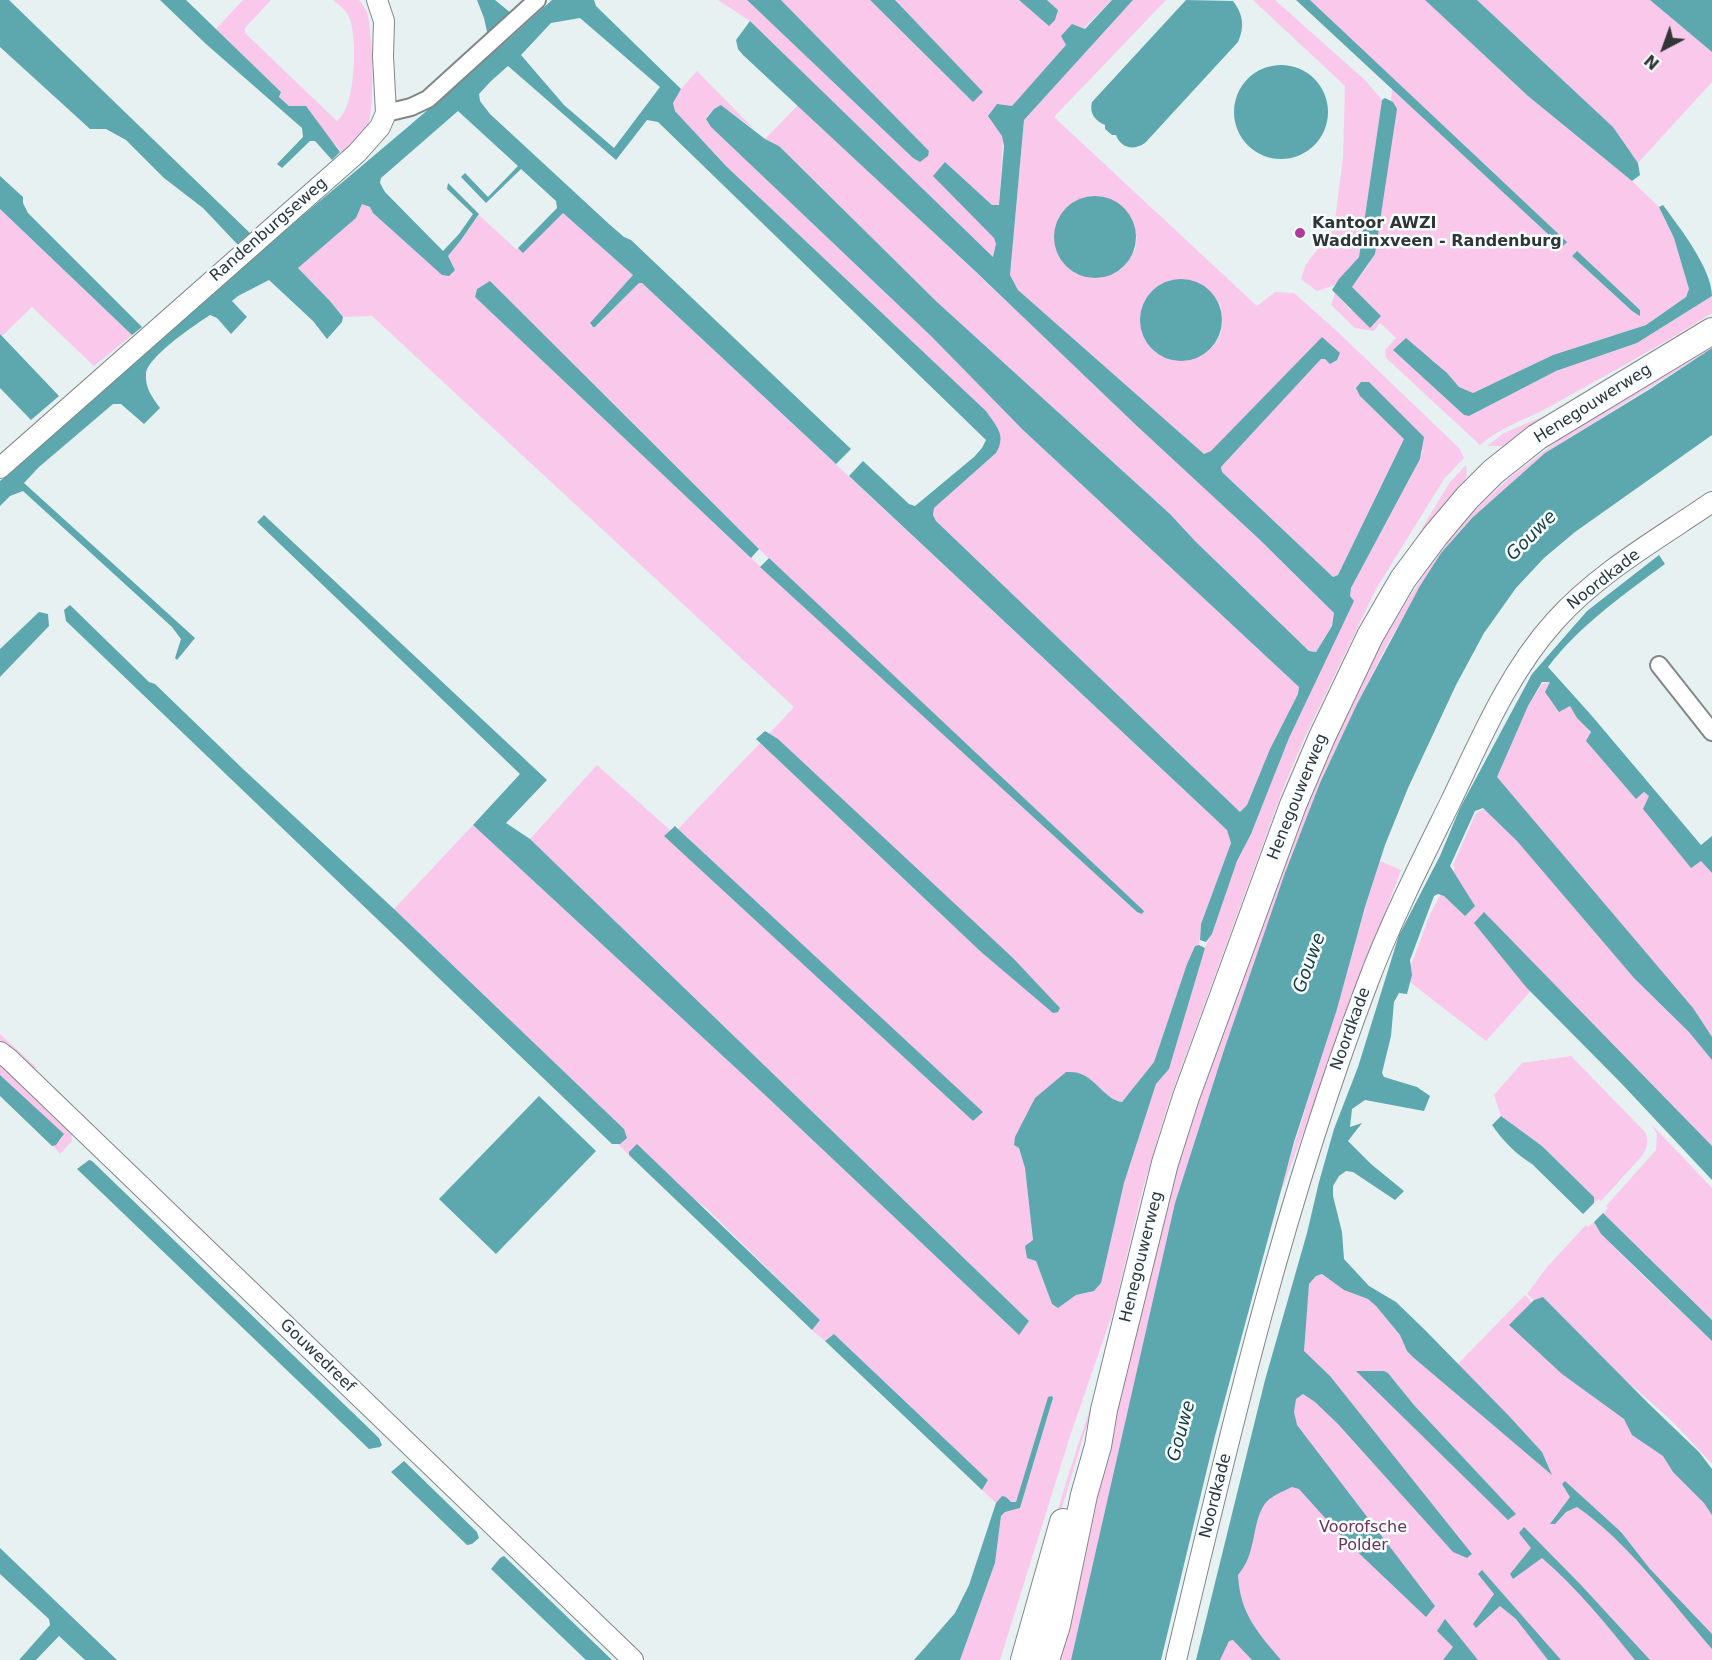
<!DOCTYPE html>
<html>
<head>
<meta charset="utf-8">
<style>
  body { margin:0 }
  #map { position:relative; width:1712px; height:1660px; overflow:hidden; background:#e7f1f2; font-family:"DejaVu Sans",sans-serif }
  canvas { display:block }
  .north { position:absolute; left:1634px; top:18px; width:60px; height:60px; -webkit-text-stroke:4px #f6feff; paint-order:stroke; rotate:221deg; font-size:16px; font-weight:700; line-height:24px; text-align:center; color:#323536 }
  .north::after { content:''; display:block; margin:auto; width:21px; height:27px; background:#323536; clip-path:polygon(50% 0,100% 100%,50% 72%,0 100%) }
</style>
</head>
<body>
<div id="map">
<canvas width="1712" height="1660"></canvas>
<div class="north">N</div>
</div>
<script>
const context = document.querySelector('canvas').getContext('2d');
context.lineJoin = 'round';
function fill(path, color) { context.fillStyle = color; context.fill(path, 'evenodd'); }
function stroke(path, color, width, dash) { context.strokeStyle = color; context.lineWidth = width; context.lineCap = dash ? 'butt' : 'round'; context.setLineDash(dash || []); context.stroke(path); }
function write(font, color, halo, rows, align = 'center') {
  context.font = font + ' "DejaVu Sans",sans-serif'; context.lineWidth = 5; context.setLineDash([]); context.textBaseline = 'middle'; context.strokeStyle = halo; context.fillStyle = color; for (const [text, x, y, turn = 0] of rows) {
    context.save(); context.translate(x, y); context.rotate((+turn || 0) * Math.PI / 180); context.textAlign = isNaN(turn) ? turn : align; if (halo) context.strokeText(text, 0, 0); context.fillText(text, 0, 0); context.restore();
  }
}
fill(new Path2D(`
  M243,0H271L245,28V33L337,121C356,108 358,37 349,17C346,10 339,5 333,0H359C362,4 365,7 367,12C373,34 376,111 366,132C361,140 351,148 344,156L336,145L279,97L281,92L216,29Z
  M718,0H747L913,158L920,162L929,151L781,0H870L973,102L982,91L895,0H1019L1049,25L1058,10L1047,0H1112C1077,34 1044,70 1012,106L1005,107L999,206L992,205L945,162L974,216L994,238L996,244L993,257L750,21Z
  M1133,0H1166L1054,117L1257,306L1275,292L1294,293L1339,333L1459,448L1464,458L1444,479L1376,589L1304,739L1283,789L1168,1104L1143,1188L1114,1309L1071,1433L1000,1660H960L995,1563L1001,1516L1005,1512L1020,1508L1053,1398L1048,1397L1016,1502H1011L1002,1496L996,1503L982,1490L988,1480L834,1334L825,1341L812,1330L820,1320L706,1208L629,1152V1155L618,1144H620L624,1129L394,909L473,825L765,1095L1018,1334L1029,1321L530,839L597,765L670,830L665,836L973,1121L982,1112L678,829L760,743L980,951L778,739L769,734L794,707L372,316L343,317L330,301L298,268L356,218L362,203L370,207L373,213L442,274L455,270L448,256L461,240L479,215L516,249L518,248L523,252L563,212L633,275L590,325L593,327H596L639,283H642L1227,830L1231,843L1201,924L1199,945L1195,946L1187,964L1154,1062L1122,1102L1114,1101L1097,1085L1019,1148L1025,1168L1033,1241L1025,1247L1036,1261L1052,1304L1061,1305L1076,1295L1094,1291L1101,1283L1124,1183L1156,1084L1169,1069L1205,947L1212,934L1237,861L1251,834L1289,738L1353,601L1350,596L1351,588L1420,459L1423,450L1360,396L1404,439L1338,575L1333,577L1222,472L1221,467L1321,359H1325L1328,341L1211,452L1204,454L1018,290L1010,275L1024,120ZM1137,236L1135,250L1122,269L1080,275L1068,268ZM490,281L759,549L1144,912H1137L751,558L475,297L477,289ZM1219,303C1243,370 1133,384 1141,311Z
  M1253,0H1275L1365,80L1382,100L1359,257L1335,285L1317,291L1301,279L1306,264L1334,228L1343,158L1345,86Z
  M1310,0H1425L1528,96L1632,181L1659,207L1674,238L1689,289L1686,297L1646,325L1553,355L1473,393L1459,387L1433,360L1393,350L1464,415L1469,416L1556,371L1637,343L1712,296V313C1659,347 1604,376 1549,407C1525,420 1501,427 1480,445L1386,358L1385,350L1396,338L1380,323L1374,331L1355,328L1331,305L1335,293L1351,311L1352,287L1369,264L1393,102L1391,101L1392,89L1562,246L1565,245ZM1576,252L1636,315L1572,256Z
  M1477,0H1650L1712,52V82L1638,163L1613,127Z
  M697,71L755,130L721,105L708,115L706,119L711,127L932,337L1022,429L1299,687L1298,694L1270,749L1247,805L1240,812L936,521L933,515L934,508L996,453L986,411L726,166L675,111L673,103L681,89Z
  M798,105L1259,539L1334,613L1332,625L1316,652L1309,651L1195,541L1170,514L937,302L779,146L765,139Z
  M0,209L132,335L94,366L32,307L2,336L0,334Z
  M1712,342V348L1697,358L1545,453L1472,518L1441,553L1387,645L1357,704L1320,783L1223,1053L1175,1203L1071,1660H1058L1093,1502L1179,1150L1294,829L1373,656L1431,563L1470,515L1507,480L1566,434Z
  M1549,414L1550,415L1505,446H1487L1504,433Z
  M1466,465L1467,475L1463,484L1447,501L1410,548L1450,482Z
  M1550,682C1581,719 1609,758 1638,797L1645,792L1649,796L1697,863L1701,861L1712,873V1160L1536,985L1486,1041L1406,979L1430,914L1455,868L1453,865L1476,813L1483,809L1486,811L1501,782L1496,777L1528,706L1542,684Z
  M1380,861L1401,870L1278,1200C1296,1136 1317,1074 1336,1011C1351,961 1363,911 1380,861Z
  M0,1034L37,1068H29L0,1043Z
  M1571,1056L1645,1132C1649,1141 1647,1148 1642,1156L1601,1201L1599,1199L1594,1203V1197L1542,1146L1501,1116L1494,1095L1522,1063Z
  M0,1062L71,1131L72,1141L60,1154L53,1146L62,1139L63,1134L0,1075Z
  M1651,1124L1712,1188V1320L1603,1213L1608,1208L1606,1206L1656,1150L1657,1134Z
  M1594,1222L1601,1234L1631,1264L1712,1341V1464L1673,1422L1621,1376L1543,1297L1534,1300L1527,1294L1547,1267L1586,1225L1588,1227Z
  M1322,1274L1345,1290L1368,1299L1376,1306L1400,1335L1407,1351L1501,1432L1450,1372L1525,1295L1712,1490V1660H1205L1309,1284L1316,1276ZM1375,1371L1388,1373L1414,1405L1511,1509Z
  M1104,1371H1106L1085,1431L1021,1645C1045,1553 1070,1460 1104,1371Z`), '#fac8eb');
fill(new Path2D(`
  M0,0H9L251,234L238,245L203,208L164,178L126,140L106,129H90L0,47Z
  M160,0H186L281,92L279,97L289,106H306L340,152L332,160L315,141H310L282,168L277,164L303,137L302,128L206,44Z
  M477,0H495L512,14L488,36L484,18Z
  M552,0H594L596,6L681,89L673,103L675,111L726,166L986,411C996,426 1007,435 996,453L934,508L933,515L936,521L1240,812L1247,805L1270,749L1298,694L1299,687L1022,429L932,337L711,127L706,119L714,109L721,105L765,139L779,146L937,302L1170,514L1195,541L1309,651L1316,652L1332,626L1334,613L1259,539L1137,426L975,271L743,55L738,49L736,40L750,21L993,257L996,244L994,238L933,176L945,162L992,205H999L1004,146L1002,136L988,116L997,104L1012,106L1066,45L1061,36L1072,24L1085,29L1112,0H1133L1024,120L1010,275L1018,290L1204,454L1211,451L1322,337L1340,353L1337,360L1330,364L1325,359H1321L1221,467L1222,472L1333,577L1338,575L1404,439L1360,396L1356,388L1361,382H1369L1424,437L1420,459L1351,588L1350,596L1354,601L1289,738L1251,834L1237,861L1212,934L1206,942L1200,940L1201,924L1231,843L1227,830L849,476L863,461L909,504L915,506L974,457L982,448L986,440L658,122L647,120L616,160L508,66L491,81L479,94L480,101L490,114L609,224L624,237L631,240L851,449L836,464L642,283H639L595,327H593L590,323L633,275L563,213L523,253L518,248L557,208L556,201L521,169L486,203L461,177L465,173L488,197L518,166L458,111L381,178L380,183L385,192L443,251L459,234L473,214L447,189L448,183L479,214L461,240L448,256L455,270L449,276L442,275L373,213L370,207L362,204L356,218L298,268L330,301L343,317L342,322L327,339L313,321L269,280L238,296L232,301L247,317L231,334L217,318L210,315C196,324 147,357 146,374C145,388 152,397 160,408L144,424L121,404H113L39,467L24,483L195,638L177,660L175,658L181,639L172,627L23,491L10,496L0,506V481L9,473C60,426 110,378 163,332C293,222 426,116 552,0ZM580,18L660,87L614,148L564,105L521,55L551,23Z
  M747,0H781L929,151L928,156L920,162L913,158Z
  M870,0H895L983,92L973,102Z
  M1019,0H1047L1058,10L1055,20L1049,26Z
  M1186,0L1233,1C1243,14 1245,26 1238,42L1145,143C1133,151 1121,148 1116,135H1112L1105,129V125C1095,121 1089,113 1092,102Z
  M1296,0H1310L1567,242L1562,247Z
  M1425,0H1477L1613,127L1638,163L1640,175L1632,181L1528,96Z
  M1650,0H1712V52Z
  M1234 112a47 47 0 1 1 94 0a47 47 0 1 1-94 0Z
  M1385,98L1393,102L1397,109L1375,254L1352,287L1381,316L1370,328L1332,290L1339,279L1359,257L1382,100Z
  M0,176L23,197V203L28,213L142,327L132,335L0,209Z
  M1054 237a41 41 0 1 1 82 0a41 41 0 1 1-82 0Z
  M1663,205C1680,228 1712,269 1712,296L1637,343L1556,371L1469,416L1464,415L1393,350L1406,338L1447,373L1459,387L1473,393L1553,355L1646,325L1686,297L1689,289L1674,238L1659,207Z
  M1577,251L1640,310V316L1632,311L1572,256Z
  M1140 320a41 41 0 1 1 82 0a41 41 0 1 1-82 0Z
  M490,281L759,549L751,558L475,297L477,289Z
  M0,334L59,396L31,420L0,388Z
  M1712,348V435L1575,532L1544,558L1516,588L1484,633L1456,685L1408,788L1385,845L1365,907L1337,1009L1294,1142L1215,1436L1161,1660H1071L1175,1203L1223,1053L1285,873L1320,783L1357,704L1420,586L1441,553L1472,518L1545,453L1650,389Z
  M264,515L547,780L506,823L530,839L1029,1321L1019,1335L765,1095L473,825L520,774L257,522Z
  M1659,555L1665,564C1623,595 1580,625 1548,667L1592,716L1701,845L1712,836V873L1701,861L1691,868L1643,809L1649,796L1644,792L1636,799L1586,741L1591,732L1577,718L1570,706L1559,712L1545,692L1550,682H1542L1528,706L1497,777L1693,1008L1712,1037V1060L1689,1032L1634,978L1517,841L1483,808L1475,811L1450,866L1475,906L1465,916L1444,896L1438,894L1434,896L1410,960L1412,975L1407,994L1399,993L1394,1002L1391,1036L1382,1073L1384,1077L1417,1087L1430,1096L1424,1111L1365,1100L1352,1109L1350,1127L1362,1123L1348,1141L1371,1164L1404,1191L1395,1200L1353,1172L1346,1171L1339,1176L1333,1186V1196L1342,1232L1344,1259L1369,1286L1396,1302L1425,1330L1509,1416L1542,1452L1552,1475L1414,1358L1407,1351L1400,1335L1376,1306L1368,1299L1344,1290L1322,1274L1316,1276L1309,1284L1304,1351L1330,1376L1472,1554L1467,1558L1453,1552L1338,1424L1315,1402L1303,1394L1296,1399L1294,1412L1297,1425L1435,1606L1426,1617L1345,1540L1299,1489L1292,1487C1282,1492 1270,1496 1264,1505C1251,1526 1257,1553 1238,1575C1240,1613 1257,1632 1281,1660H1252L1233,1640L1229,1641L1220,1660H1196L1265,1380L1307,1233L1319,1182L1334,1129L1358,1067L1399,935L1440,856L1460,808L1532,674L1587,611Z
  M769,558L1144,911L1142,914L1137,912L760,567Z
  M70,605L149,682L155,684L243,769L394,909L624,1129L627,1138L620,1144H612L66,621L64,610Z
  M39,612L48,614L49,626L0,677V649Z
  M765,731L778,739L1013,958L1060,1008L1058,1012L1053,1013L980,951L756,739Z
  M675,826L678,829L983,1112L973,1121L664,836Z
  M1484,912L1712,1146V1180L1621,1083L1526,987L1474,923Z
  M1199,945L1205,948L1169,1069L1156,1084L1124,1183L1101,1283L1094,1291L1076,1295L1058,1308L1052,1304L1036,1261L1027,1258L1025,1246L1033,1240L1025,1168L1019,1148L1014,1145L1015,1137L1035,1098L1066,1072C1071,1072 1077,1072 1081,1074C1097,1080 1106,1100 1122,1102L1154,1062L1187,964L1195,946Z
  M0,1075L64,1134L56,1145L52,1146L0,1096Z
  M539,1096L596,1151L496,1254L439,1199Z
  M1501,1116L1542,1146L1594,1197V1203L1583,1214L1532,1164C1517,1155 1502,1140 1492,1125Z
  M637,1144L820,1320L812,1330L629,1155V1152Z
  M89,1160L92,1161L379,1438L382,1445L380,1447L369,1449L77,1169Z
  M1603,1213L1712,1320V1341L1601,1234L1594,1222Z
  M1543,1297L1649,1404L1699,1452L1712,1469V1515L1704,1503L1673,1472L1663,1456L1632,1435L1624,1419L1562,1374L1509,1325L1534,1300Z
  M834,1334L988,1480L982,1490L825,1341Z
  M1356,1371H1384L1388,1373L1414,1405L1516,1514L1508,1520Z
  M1052,1396L1053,1398L1020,1508L1005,1512L1001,1516L995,1563L960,1660H914L955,1613L969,1585L996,1503L1002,1496L1006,1497L1011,1502H1016L1048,1397Z
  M404,1461L477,1532L479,1538L472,1544L467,1545L391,1472Z
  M1565,1481L1621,1532L1650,1569L1712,1634V1649C1671,1602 1628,1542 1577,1507L1566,1512L1555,1524H1550L1570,1497L1562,1484Z
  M1524,1527L1581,1585L1650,1660H1635C1606,1624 1577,1588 1542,1558L1513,1579L1510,1574L1531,1548L1519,1533Z
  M0,1548L117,1660H85L59,1636L36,1660H19L50,1625L49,1619L0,1574Z
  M504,1556L612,1660H586L491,1569L500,1558Z
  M1482,1570L1561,1660H1548L1516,1619L1500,1606L1476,1628L1473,1624L1494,1594L1478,1574Z
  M1445,1619L1478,1660H1443L1453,1647L1437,1631Z`), '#5da8ae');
const minor = new Path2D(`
  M386,113L411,107L428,99L537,0
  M1659,665L1712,732`);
const tertiary = new Path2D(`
  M0,468L357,153L380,127L386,113L383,56L384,21L377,0
  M0,1052L9,1059L633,1660
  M1176,1660C1230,1432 1284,1202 1368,982C1391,921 1421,862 1450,803C1480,741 1508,673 1555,621C1599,572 1658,539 1712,502`);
const primary = new Path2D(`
  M1024,1660L1063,1522
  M1046,1660L1057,1625L1084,1495L1098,1446L1104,1410L1165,1163L1186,1097L1293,805L1322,737L1370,636L1403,579L1435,536L1467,498L1493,472L1537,437L1712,331`);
stroke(minor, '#7f8889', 20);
stroke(tertiary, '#7f8889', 22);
stroke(primary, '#7f8889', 28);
stroke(minor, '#fff', 16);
stroke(tertiary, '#fff', 20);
stroke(primary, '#fff', 26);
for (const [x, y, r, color] of [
  [1300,233,6,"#af3c96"]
]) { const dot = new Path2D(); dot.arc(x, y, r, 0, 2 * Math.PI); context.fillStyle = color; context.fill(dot); stroke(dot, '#f6feff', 2); }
write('bold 16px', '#323536', '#f6feff', [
  ["Kantoor AWZI",1312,224],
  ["Waddinxveen - Randenburg",1312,242]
], 'left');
write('16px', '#323536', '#f6feff', [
  ["Randenburgseweg",269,230,-41],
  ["Henegouwerweg",1593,404,-32],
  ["Noordkade",1604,580,-38],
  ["Henegouwerweg",1298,797,-68],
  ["Noordkade",1351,1029,-70],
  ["Henegouwerweg",1142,1257,-76],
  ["Gouwedreef",317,1356,44],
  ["Noordkade",1216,1496,-76]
]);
write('16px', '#6e315f', '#f6feff', [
  ["Voorofsche",1363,1528],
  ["Polder",1363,1546]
]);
write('italic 18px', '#183c3f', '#f6feff', [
  ["Gouwe",1532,536,-45],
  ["Gouwe",1310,963,-70],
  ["Gouwe",1182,1431,-75]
]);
</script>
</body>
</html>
